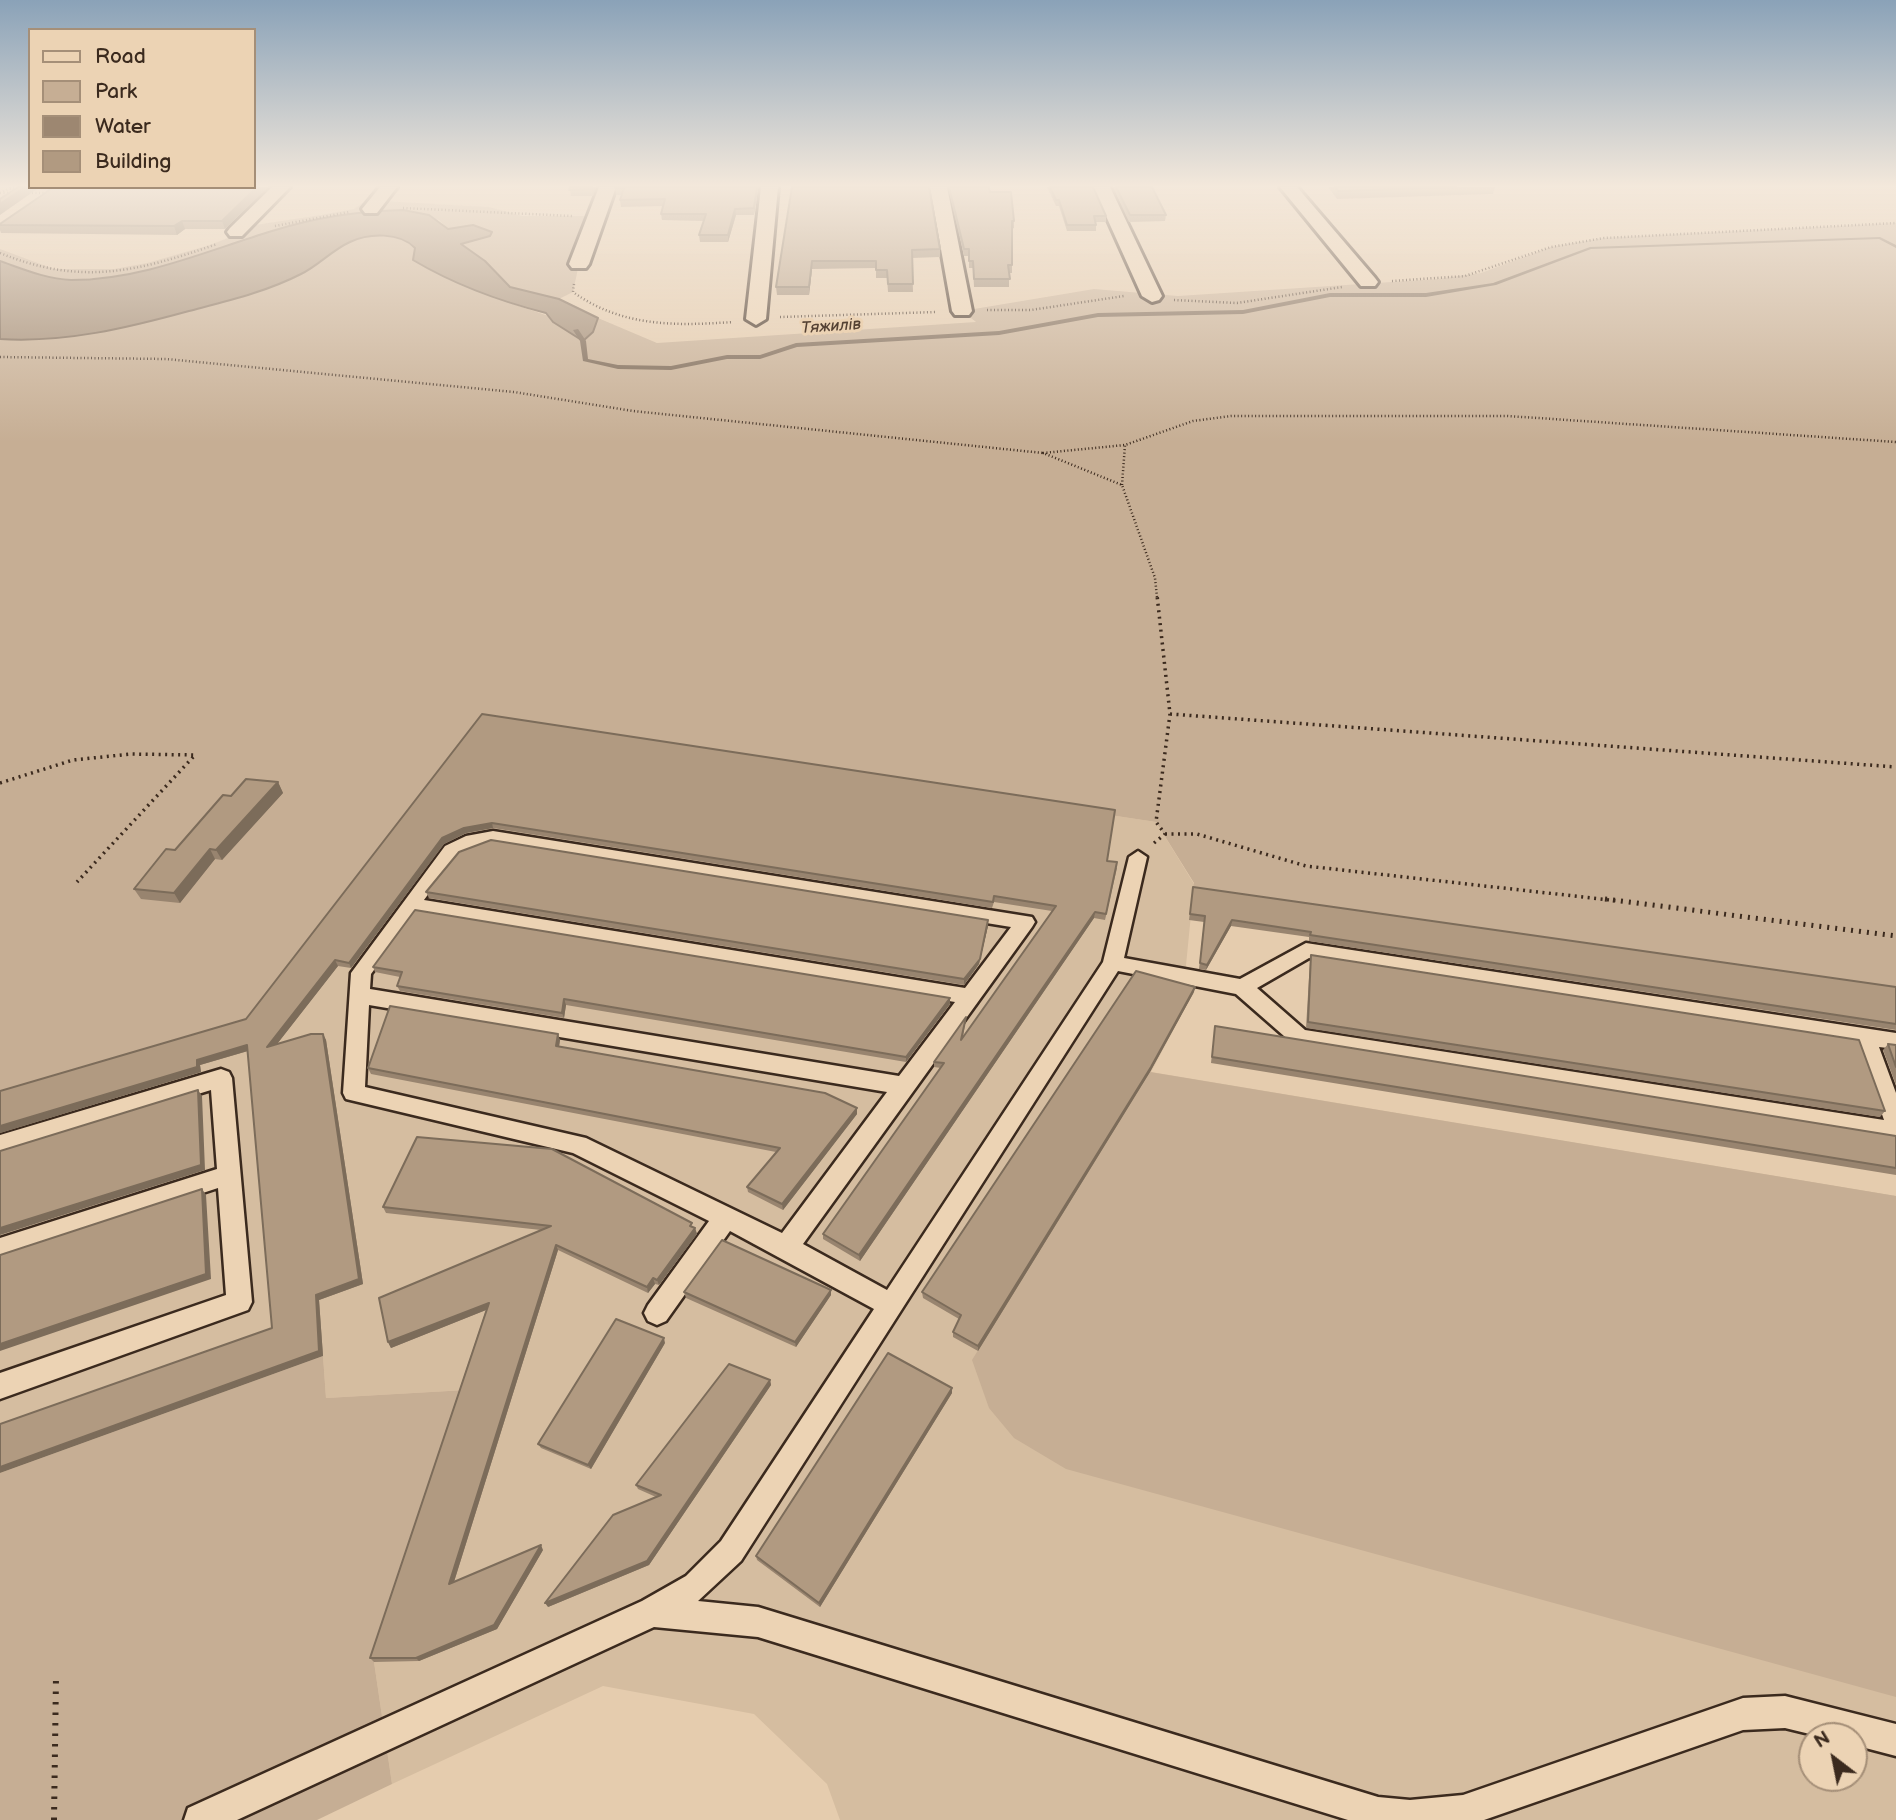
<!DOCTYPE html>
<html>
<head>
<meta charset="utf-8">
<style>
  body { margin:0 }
  #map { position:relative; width:1896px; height:1820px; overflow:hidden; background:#e5ccae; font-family:"Balsamiq Sans",sans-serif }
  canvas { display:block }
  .legend { position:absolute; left:28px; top:28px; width:228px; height:161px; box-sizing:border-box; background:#ecd3b4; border:2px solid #a58f78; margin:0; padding:9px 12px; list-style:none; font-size:21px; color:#3b2a1e }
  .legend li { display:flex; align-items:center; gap:14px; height:35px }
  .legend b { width:35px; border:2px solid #a58f78 }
  .north { position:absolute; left:1798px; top:1722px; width:70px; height:70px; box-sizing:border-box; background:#ecd3b4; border:2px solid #a58f78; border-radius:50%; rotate:328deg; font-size:19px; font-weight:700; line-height:28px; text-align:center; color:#3b2a1e }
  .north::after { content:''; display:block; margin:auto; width:24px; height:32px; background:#3b2a1e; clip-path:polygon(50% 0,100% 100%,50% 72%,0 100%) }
</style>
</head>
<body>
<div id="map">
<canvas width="1896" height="1820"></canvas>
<ul class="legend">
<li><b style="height:9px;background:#ecd3b4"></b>Road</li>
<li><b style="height:19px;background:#c6ae94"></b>Park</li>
<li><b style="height:19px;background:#9d8771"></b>Water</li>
<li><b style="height:19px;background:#b19a81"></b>Building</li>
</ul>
<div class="north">N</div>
</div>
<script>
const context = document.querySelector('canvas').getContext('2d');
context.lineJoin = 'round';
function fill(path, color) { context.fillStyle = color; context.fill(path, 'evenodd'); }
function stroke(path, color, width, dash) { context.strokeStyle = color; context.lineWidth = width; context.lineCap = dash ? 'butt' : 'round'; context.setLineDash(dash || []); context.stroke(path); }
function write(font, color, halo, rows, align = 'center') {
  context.font = font + ' "Balsamiq Sans",sans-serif'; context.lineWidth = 6; context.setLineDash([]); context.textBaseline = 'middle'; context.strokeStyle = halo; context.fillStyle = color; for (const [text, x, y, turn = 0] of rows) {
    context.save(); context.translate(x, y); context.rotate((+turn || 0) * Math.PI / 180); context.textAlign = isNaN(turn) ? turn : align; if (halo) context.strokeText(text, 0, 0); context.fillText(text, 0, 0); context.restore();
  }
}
fill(new Path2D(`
  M484,720L1156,822L1194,884L1181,1016L1151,1072L1896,1196V1820H840L827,1784L754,1714L603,1686L392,1784L374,1662L466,1390L326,1398L323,1356L0,1473V1098ZM1812,1736H1854V1778H1812Z`), '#d5bda0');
fill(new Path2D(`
  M381,201L489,207L522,216H597L579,264L573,292L559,299L510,287L485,261L461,244L490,236L448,229L439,220L388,210L294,225L150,270L108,277L70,280L42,276L0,260V249L54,269H114L147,263L210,245L228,238L242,227L321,215L354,209L362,203Z
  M1896,223V993L1192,893L1194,883L1156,822L484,720L249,1025L0,1098V339C65,343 127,328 189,311C227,301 266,292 301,274C319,266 333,250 350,242C369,233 400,232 415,248L413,260C469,294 532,308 593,332L598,318L657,343L976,322L962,311L1094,289L1178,296L1437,279L1481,273L1551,247L1604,238Z
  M1150,1072L1896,1196V1697L1066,1469L1014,1438L989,1408L972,1360Z
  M323,1356L326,1398L466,1390L374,1662L392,1784L317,1820H0V1473Z`), '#c6ae94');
const water = new Path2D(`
  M403,210L429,215L448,229L473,225L492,232L490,236L461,244L485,261L510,287L559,299L598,318L593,332L583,341L553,322L546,313C499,301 455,285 413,260L415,248C400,232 369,233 350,242C332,250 318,266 301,274C266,292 227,301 189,311C127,328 65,343 0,339V261C23,269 46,279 71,280C142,280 206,251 272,231C313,218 360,211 403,210Z`);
fill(water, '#9d8771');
stroke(water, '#766250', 2);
fill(new Path2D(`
  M1880,237L1896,245V248L1879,239L1591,249L1496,285L1426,297H1330L1243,314L1098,317L999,335L797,347L760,359H727L671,370L618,369L583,361L580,341L573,330L578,329L586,341L588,359L618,365L671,366L727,355H760L796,343L999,331L1098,313L1243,310L1330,293H1426L1493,283L1590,247Z`), '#766250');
const service = new Path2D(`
  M493,831L1032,917L1035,922L1032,927L803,1244L887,1290L1103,962L1129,857L1138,851L1147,857L1124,958L1240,979L1306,943L1896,1033V1049L1879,1047L1896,1093V1140L1299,1045L1292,1043L1236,994L1118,971L741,1561L698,1601L758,1607L1378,1797L1410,1800L1463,1795L1743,1698L1785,1696L1896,1724V1756L1854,1745V1736H1818L1785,1728L1743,1730L1484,1820H1348L758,1637L654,1627L237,1820H184L188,1808L642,1601L686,1576L721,1541L874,1309L730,1231L666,1321L657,1325L648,1321L644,1313L648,1305L709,1221L573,1153L346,1099L343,1093L351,973L445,846L466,836ZM493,843L1011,927L965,988L424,900C446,871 454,849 493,843ZM416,913L955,1002L899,1076L370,989L371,974ZM1309,958L1857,1043L1884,1120L1305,1030L1257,988ZM369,1005L887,1092L782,1233L586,1138L365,1087Z
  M221,1069L229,1072L232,1078L252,1302L248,1310L0,1399V1373L226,1295L218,1188L0,1260V1238L217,1169L211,1090L0,1155V1135Z`);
const minor = new Path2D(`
  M272,187H290L242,236H230L227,232L230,228Z
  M380,187H397L377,213H365L362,209Z
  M599,187H616L589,264L586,268H572L569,264Z
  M761,187H778L766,319L756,325L746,319Z
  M930,187H947L972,311L969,315H955L952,311Z
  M1093,187H1110L1162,296L1159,300L1152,302L1142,296Z
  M1280,187H1297L1375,278L1378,282L1375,286H1361Z`);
stroke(service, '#3b2a1e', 5);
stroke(minor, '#3b2a1e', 6);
stroke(new Path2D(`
  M3,191L15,187
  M0,193H13
  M25,193H48
  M403,208L572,216
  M275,226L349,212
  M0,253C81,286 137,272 217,244
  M1392,281L1465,276L1551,247L1604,238L1896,223
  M574,284L573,292C622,327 675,326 733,322
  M1174,300L1237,303L1342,287
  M987,310H1031L1124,296
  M780,317L936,312
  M0,357L166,359L514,392L633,411L1043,453
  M1122,485L1125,445
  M1157,597L1155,578L1122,485L1043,453L1125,445L1193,421L1231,416H1508L1896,442`), '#3b2a1e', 2.5, [1, 2.5]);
stroke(new Path2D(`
  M1170,714L1896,767
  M0,783L73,760L131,754L195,755L77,882
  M1165,834H1197L1306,866L1619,901
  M1154,843L1165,834L1156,822L1170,714L1157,595`), '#3b2a1e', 3.5, [2, 4.5]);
stroke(new Path2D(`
  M1605,899L1896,936`), '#3b2a1e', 5, [2, 6]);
stroke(new Path2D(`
  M54,1820L56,1677`), '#3b2a1e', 6, [2.5, 8]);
fill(service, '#ecd3b4');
fill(minor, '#ecd3b4');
fill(new Path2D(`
  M54,187H268L225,229H185L177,235L1,233L0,230V224Z
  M570,187H596L593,196H571Z
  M615,187H758L754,215H736L728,242H700L699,235L704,221L662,220L661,214L663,206L621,207L620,200L622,195H616Z
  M792,187L940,249V257L912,258L913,292H888L887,278H876V268L812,269L809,295H777L776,287Z
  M948,187H989L990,192L1014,221V228L1012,229V273H1009V287H974L973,268H969V256H964Z
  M1047,187H1093L1106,216V222H1096V231H1067L1059,206H1056Z
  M1113,187H1152L1166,215L1165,221L1129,222Z
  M1328,187H1495L1493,194L1337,199Z
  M482,714L1107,861L1117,868L1105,920L1094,918L860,1261L823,1239V1234L941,1068L934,1067V1062L966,1017L963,1037L1052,911L994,902L992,908L493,828L466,833L444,844L351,968L338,966L277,1044L323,1034L326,1040L363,1284L319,1300L323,1356L272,1328L248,1051L200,1065L201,1072L0,1133V1091L246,1019Z
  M278,782L283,793L222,860L215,859L180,903L141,899L134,889L231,796Z
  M1193,887L1896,987V1030L1309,941V937L1231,926L1206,970L1199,969L1204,922L1189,920Z
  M426,892L988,926L979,964L964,985L429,898Z
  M1311,955L1885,1111L1880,1117L1306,1028L1310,961Z
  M373,967L950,1004L906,1062L566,1005L564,1018L400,991L397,986L400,977L375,972Z
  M1194,992L1150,1072L978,1351L953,1337V1332L959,1319L923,1298L922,1292Z
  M1215,1026L1896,1136V1175L1211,1063Z
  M560,1040L559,1047L857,1108V1114L783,1210L748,1192L747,1187L776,1152L371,1074L368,1068Z
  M1888,1044L1896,1045V1085L1883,1050Z
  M383,1207L693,1227L695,1228L697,1234L659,1285L655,1284L648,1293L558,1250L454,1582L543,1550L497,1629L419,1661L374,1662L370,1658L486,1310L391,1348L388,1342L541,1230L386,1213Z
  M684,1292L831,1295L796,1347L686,1298Z
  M665,1343L591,1469L541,1448L538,1444Z
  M770,1380L771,1385L649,1565L548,1607L656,1497L638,1489L636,1485Z
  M952,1388V1393L820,1607L757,1560L756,1556Z`), '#98846f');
fill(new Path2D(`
  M25,187H40L0,215V204Z
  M257,187H268L225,229L222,221Z
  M592,187H596L593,196L592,189Z
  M757,187H758L754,215V208Z
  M735,209L736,215L728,242V235Z
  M182,221L185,229L177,235L174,226Z
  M812,261V269L809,295V287Z
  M278,782L283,793L222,860L216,850Z
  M492,823L493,828L466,833L444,844L351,968L349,963L442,838L464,828Z
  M210,849L215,859L180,903L174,893Z
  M1095,912L1094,918L860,1261L859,1255Z
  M988,920V926L979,964L964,985V979Z
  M1232,920L1231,926L1206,970L1207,965Z
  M335,960L338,966L270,1053L267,1047Z
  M1195,987L1194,992L1150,1072L978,1351V1346Z
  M950,998V1004L906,1062V1057Z
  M564,999L566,1005L564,1018L562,1013Z
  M323,1034L326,1040L363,1284L319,1300L323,1356L0,1473V1467L319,1351L316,1295Z
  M558,1034L560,1040L558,1052L556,1046Z
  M247,1045L251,1050L200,1065L201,1072L0,1133V1126L197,1060Z
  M198,1090L202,1096L205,1170L0,1235V1228Z
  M857,1108V1114L783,1210L782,1204Z
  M202,1189L206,1195L211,1279L0,1351V1344Z
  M695,1228L697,1234L659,1285L657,1280Z
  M556,1245L558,1250L452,1588L449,1584Z
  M653,1278L655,1284L648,1293L647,1287Z
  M831,1290V1295L796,1347L795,1342Z
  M489,1303L491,1308L391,1348L388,1342Z
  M664,1338L665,1343L591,1469L588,1465Z
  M770,1380L771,1385L649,1565L548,1607L545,1603L647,1561Z
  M952,1388V1393L820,1607L819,1603Z
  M541,1545L543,1550L497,1629L419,1661L416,1658Z`), '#7c6c5a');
const building = new Path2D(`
  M18,187H25L0,204V199Z
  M54,187H257L222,221H182L174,226L0,225V224Z
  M570,187H592V189L569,190Z
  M615,187H757L754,208L735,209L728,235H699L706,214H661L665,199L620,200L624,188H615Z
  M792,187H929L940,249L912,250L913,284H888L887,270H876V261H812L809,287H776Z
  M949,187H989L990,192H1011L1014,221H1012V265H1008L1010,279H974L973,261H969V249H964Z
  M1050,187H1093L1106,216H1094L1096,225H1067L1059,200H1056Z
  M1116,187H1152L1166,215H1130Z
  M1335,187H1456L1338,191Z
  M482,714L1115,810L1107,861L1117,862L1106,914L1095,912L859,1255L823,1234L944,1063L934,1062L966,1017L961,1040L1056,906L994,896L993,902L492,823L464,828L442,838L349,963L335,960L267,1047L311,1034H323L359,1279L316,1295L319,1351L0,1467V1424L272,1328L247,1045L197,1060V1067L0,1126V1091L246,1019Z
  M246,779L278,782L216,850L210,849L174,893L134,889L166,849L175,850L223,795L231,796Z
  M491,840L988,920L980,959L964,979L426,892L459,852Z
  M1193,887L1896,987V1024L1310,935L1311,932L1232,920L1207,965L1200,963L1205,916L1190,914Z
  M415,910L950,998L906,1057L564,999L562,1013L397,986L402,972L373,967Z
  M1311,955L1859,1040L1885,1111L1308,1022Z
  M1136,971L1195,987L1151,1067L978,1346L953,1332L961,1315L922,1292Z
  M390,1006L558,1034L556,1046L825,1093L857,1108L782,1204L747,1187L780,1148L368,1068Z
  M1215,1026L1896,1136V1168L1212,1057Z
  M1888,1044L1896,1045V1067Z
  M198,1090L201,1165L0,1228V1151Z
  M417,1137L552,1149L692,1223L690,1226L695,1228L657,1280L653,1278L647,1287L556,1245L449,1584L541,1545L494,1625L416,1658H370L489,1303L388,1342L379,1298L551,1226L383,1207Z
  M202,1189L206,1274L0,1344V1255Z
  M722,1240L831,1290L795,1342L684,1292Z
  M616,1319L664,1338L588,1465L538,1444Z
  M888,1353L952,1388L819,1603L756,1556Z
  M729,1364L770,1380L647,1561L545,1603L613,1515L661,1495L636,1485Z`);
fill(building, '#b19a81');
stroke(building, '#7c6c5a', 2);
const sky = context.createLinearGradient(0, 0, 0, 442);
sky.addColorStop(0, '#8aa2b8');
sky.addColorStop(0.42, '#f3e8db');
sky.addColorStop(1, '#f3e8db00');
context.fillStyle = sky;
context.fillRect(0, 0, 1896, 442);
write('italic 16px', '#544133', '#ecd3b4', [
  ["Тяжилів",831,327,-4]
]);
</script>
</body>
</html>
